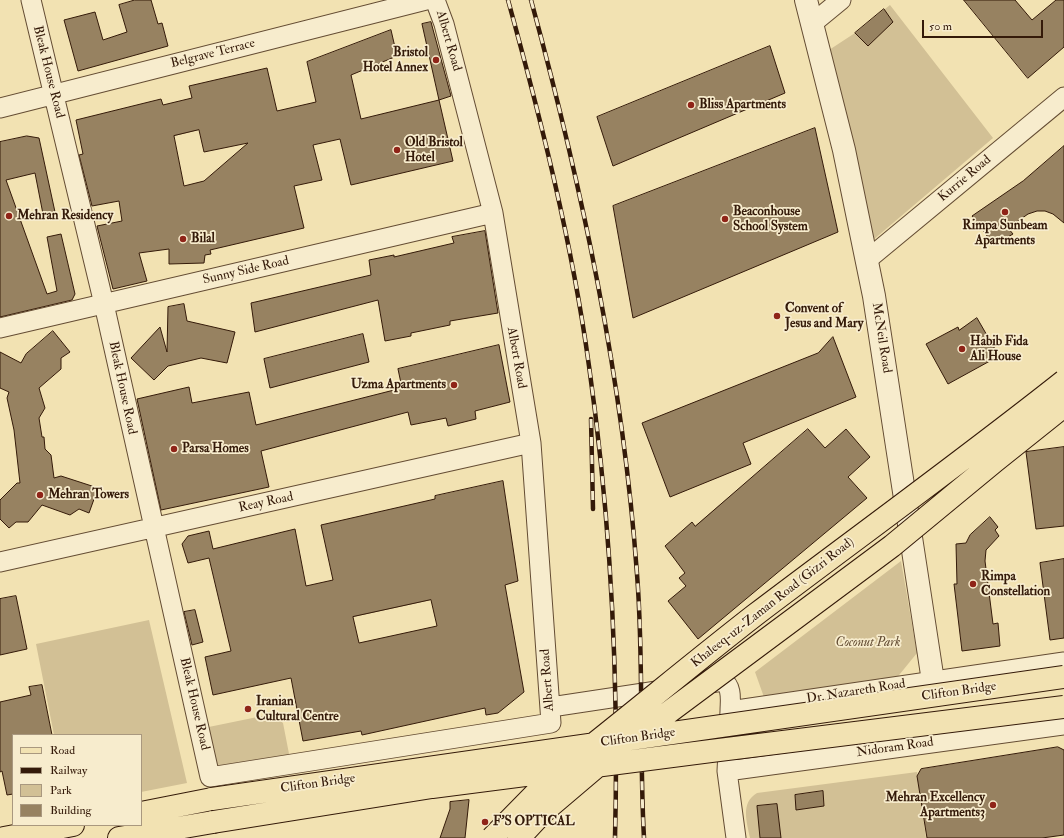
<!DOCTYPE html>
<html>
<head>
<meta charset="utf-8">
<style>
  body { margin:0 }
  #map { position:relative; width:1064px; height:838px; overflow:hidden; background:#f2e2b2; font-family:"IM FELL Double Pica",serif }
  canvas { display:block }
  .legend { position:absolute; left:12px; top:734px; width:130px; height:92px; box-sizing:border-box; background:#f7eccd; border:1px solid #a9987f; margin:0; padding:5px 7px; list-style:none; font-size:12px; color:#341a09 }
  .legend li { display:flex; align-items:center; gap:8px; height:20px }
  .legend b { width:20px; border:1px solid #a9987f }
  .scale { position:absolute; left:922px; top:20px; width:121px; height:18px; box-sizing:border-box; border:2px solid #341a09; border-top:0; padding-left:5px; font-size:12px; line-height:14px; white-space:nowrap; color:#341a09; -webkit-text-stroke:3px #f7eccd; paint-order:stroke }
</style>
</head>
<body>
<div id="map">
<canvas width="1064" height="838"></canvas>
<ul class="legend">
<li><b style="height:5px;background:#f2e2b2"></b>Road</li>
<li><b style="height:5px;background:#341a09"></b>Railway</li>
<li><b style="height:11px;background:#d2c095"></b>Park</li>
<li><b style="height:11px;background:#978261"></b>Building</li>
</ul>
<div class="scale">50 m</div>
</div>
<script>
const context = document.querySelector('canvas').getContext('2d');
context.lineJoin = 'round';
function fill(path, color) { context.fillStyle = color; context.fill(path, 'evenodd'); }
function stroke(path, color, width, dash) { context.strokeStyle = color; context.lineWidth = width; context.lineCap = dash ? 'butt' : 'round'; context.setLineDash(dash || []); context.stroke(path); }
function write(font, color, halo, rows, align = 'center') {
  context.font = font + ' "IM FELL Double Pica",serif'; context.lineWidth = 3.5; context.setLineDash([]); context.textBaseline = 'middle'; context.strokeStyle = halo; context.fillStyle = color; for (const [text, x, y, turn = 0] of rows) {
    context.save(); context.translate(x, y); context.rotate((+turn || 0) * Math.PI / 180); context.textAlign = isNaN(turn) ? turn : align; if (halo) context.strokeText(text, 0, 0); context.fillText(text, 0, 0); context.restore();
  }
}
fill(new Path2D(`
  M890,5L993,138L873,240L829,50L855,33Z
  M901,561L917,653L891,685L765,700L755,672Z
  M149,620L187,783L141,792V735H54L36,644Z
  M272,714L283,723L291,764L210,777L199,729Z
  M917,772L926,838H750C747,822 740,803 757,793Z`), '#d2c095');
const building = new Path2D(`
  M135,0H151L158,24L162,23L168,46L78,71L64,20L95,12L103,40L127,32L119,5Z
  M964,0H1015L1032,20L1056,0H1064V47L1028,78Z
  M884,9L893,22L868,46L855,33Z
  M431,22L451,96L439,100L422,24Z
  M391,30L397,56L351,75L361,119L439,100L453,161L351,185L340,139L313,145L322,180L294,186L304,228L210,250L211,254L205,255L204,263L169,264V249L139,253L147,281L113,289L97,226L122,221L119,201L92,206L79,155L83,154L76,120L161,99L163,105L192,98L189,86L267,68L277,111L316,102L307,62ZM199,130L204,152L248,143L204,181L184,186L174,136Z
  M770,46L785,93L613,166L597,117Z
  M815,128L838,232L633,318L613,206Z
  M27,136L39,138L55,212L43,214L35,173L6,180L47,294L57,291L47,237L61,234L75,294L72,300L0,317V142Z
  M1064,146V223L1053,214L1045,211H1037L1028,214L1008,228L1013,234L994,245L972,216L1023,181Z
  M485,231L498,313L450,321V325L411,333V336L385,341L378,300L255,332L251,303L371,275L369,260L394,255V257L454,243L452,237Z
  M184,304L187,321L235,332L227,363L201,358L168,366L154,380L131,358L160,327L167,352L168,307Z
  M977,318L999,356L948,384L926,344L958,327L959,330Z
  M53,331L70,352L61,358V369L39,388L45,408L39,418L42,437H44L45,449L51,455L54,478L61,476L98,488L89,513L79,509L70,515L42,505L28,522H16L9,528L0,519V500L17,483H20L14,430L7,398L9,392L0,388V352L21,363L26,354Z
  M363,334L369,362L270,388L264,359Z
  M833,337L856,397L743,443L751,464L670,497L642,423L818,353Z
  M499,345L510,402L475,411L476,419L448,426L446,418L411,425L408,412L261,451L269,487L161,510L137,399L189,387L192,403L249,392L256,425L402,388L398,369Z
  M808,429L825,448L846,429L870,457L848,477L867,498L698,639L668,601L686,586L679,578L685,573L665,546L692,522L695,526Z
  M1064,447V526L1036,529L1026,452Z
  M503,481L518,581L505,585L524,692L498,713L486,715L485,708L362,735L361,731L303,741L291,678L213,695L205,657L231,651L209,558L188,563L182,544L188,536L209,531L213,549L295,529L306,586L333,580L321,525L435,499V496ZM431,600L437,626L359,643L353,617Z
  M990,517L998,527L995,530L999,536L986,550L985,561L993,624L998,623L1000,646L962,651L954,584H957L956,544L966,543L970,535Z
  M1064,559V638L1050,640L1040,563Z
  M16,596L27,649L0,655V599Z
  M195,610L203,642L192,645L184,612Z
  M42,685L52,735H13V794L7,795L2,771L0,772V702L31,695L29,687Z
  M1058,747L1064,750V835L1042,838H927L917,776L921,769Z
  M823,791L824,806L796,810L795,795Z
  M469,800L465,838H440L450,809V802Z
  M777,804L781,838H760L757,806Z`);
fill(building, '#978261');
stroke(building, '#341a09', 1);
const minor = new Path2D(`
  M31,0L104,304L210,777L551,723L531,443L493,213L444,24L435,0
  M813,23L841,0
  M0,108L426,0
  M867,260L1064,97
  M0,328L493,213
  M0,562L531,443
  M551,707L723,681C733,687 730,701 730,711
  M727,771L1064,725
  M736,838L727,771L730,711L1064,662`);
const tertiary = new Path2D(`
  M806,0L844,150L874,296L933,681`);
const primary = new Path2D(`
  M141,813L212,799
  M4,838L73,825
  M119,838L213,822`);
stroke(minor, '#644c33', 21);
stroke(tertiary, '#644c33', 24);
stroke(primary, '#341a09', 24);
stroke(minor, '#f7eccd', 19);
stroke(tertiary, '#f7eccd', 22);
stroke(primary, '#f2e2b2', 22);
const rail = new Path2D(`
  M508,0C541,120 572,242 589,366C611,522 619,680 615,838
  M531,0C582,187 623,380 637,574C644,662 639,750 644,838
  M591,419L593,509`);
stroke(rail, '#341a09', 4.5);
stroke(rail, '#f7eccd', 3, [9]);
const primaryBridge = new Path2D(`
  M634,738L892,546L995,461L1064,406
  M594,744C648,701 701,657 755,615C858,537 963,461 1064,381
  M212,799L1064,677
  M213,822L432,787L711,751L1064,707
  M492,838L546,783L563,769
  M519,838L543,812L596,767`);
stroke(primaryBridge, '#341a09', 24, []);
stroke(primaryBridge, '#f2e2b2', 22);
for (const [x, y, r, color] of [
  [436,60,4,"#8f2418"],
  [691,105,4,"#8f2418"],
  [397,150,4,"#8f2418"],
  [1005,212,4,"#8f2418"],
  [9,216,4,"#8f2418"],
  [725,219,4,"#8f2418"],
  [183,239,4,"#8f2418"],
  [777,316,4,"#8f2418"],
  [962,349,4,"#8f2418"],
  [454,385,4,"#8f2418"],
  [174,449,4,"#8f2418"],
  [40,495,4,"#8f2418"],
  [973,584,4,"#8f2418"],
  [248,709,4,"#8f2418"],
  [993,805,4,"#8f2418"],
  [485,822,4,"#8f2418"]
]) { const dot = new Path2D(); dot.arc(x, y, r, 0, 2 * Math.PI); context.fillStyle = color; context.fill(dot); stroke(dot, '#f7eccd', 1.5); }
write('13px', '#341a09', '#f7eccd', [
  ["Albert Road",448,41,74],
  ["Belgrave Terrace",213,54,-14],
  ["Bleak House Road",48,72,76],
  ["Kurrie Road",965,179,-40],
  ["Sunny Side Road",246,271,-13],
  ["McNeil Road",881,338,81],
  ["Albert Road",516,358,80],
  ["Bleak House Road",122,388,78],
  ["Reay Road",266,503,-12],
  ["Khaleeq-uz-Zaman Road (Gizri Road)",773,603,-38],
  ["Albert Road",548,680,-94],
  ["Dr. Nazareth Road",856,692,-9],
  ["Clifton Bridge",959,692,-8],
  ["Bleak House Road",194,704,77],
  ["Clifton Bridge",638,738,-8],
  ["Nidoram Road",895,748,-8],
  ["Clifton Bridge",318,784,-8]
]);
write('bold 13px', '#341a09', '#f7eccd', [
  ["Bristol",428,53,"right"],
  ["Hotel Annex",428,68,"right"],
  ["Bliss Apartments",699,105],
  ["Old Bristol",405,143],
  ["Hotel",405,158],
  ["Beaconhouse",733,212],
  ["School System",733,227],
  ["Mehran Residency",17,216],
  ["Rimpa Sunbeam",1005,226,"center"],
  ["Apartments",1005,241,"center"],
  ["Bilal",191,239],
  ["Convent of",785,309],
  ["Jesus and Mary",785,324],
  ["Habib Fida",970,342],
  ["Ali House",970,357],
  ["Uzma Apartments",446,385,"right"],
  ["Parsa Homes",182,449],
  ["Mehran Towers",48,495],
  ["Rimpa",981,577],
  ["Constellation",981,592],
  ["Iranian",256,702],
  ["Cultural Centre",256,717],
  ["Mehran Excellency",985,798,"right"],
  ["Apartments3",985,813,"right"],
  ["F'S OPTICAL",493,822]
], 'left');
write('italic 13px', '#634c33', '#f7eccd', [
  ["Coconut Park",868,643]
]);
</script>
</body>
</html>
